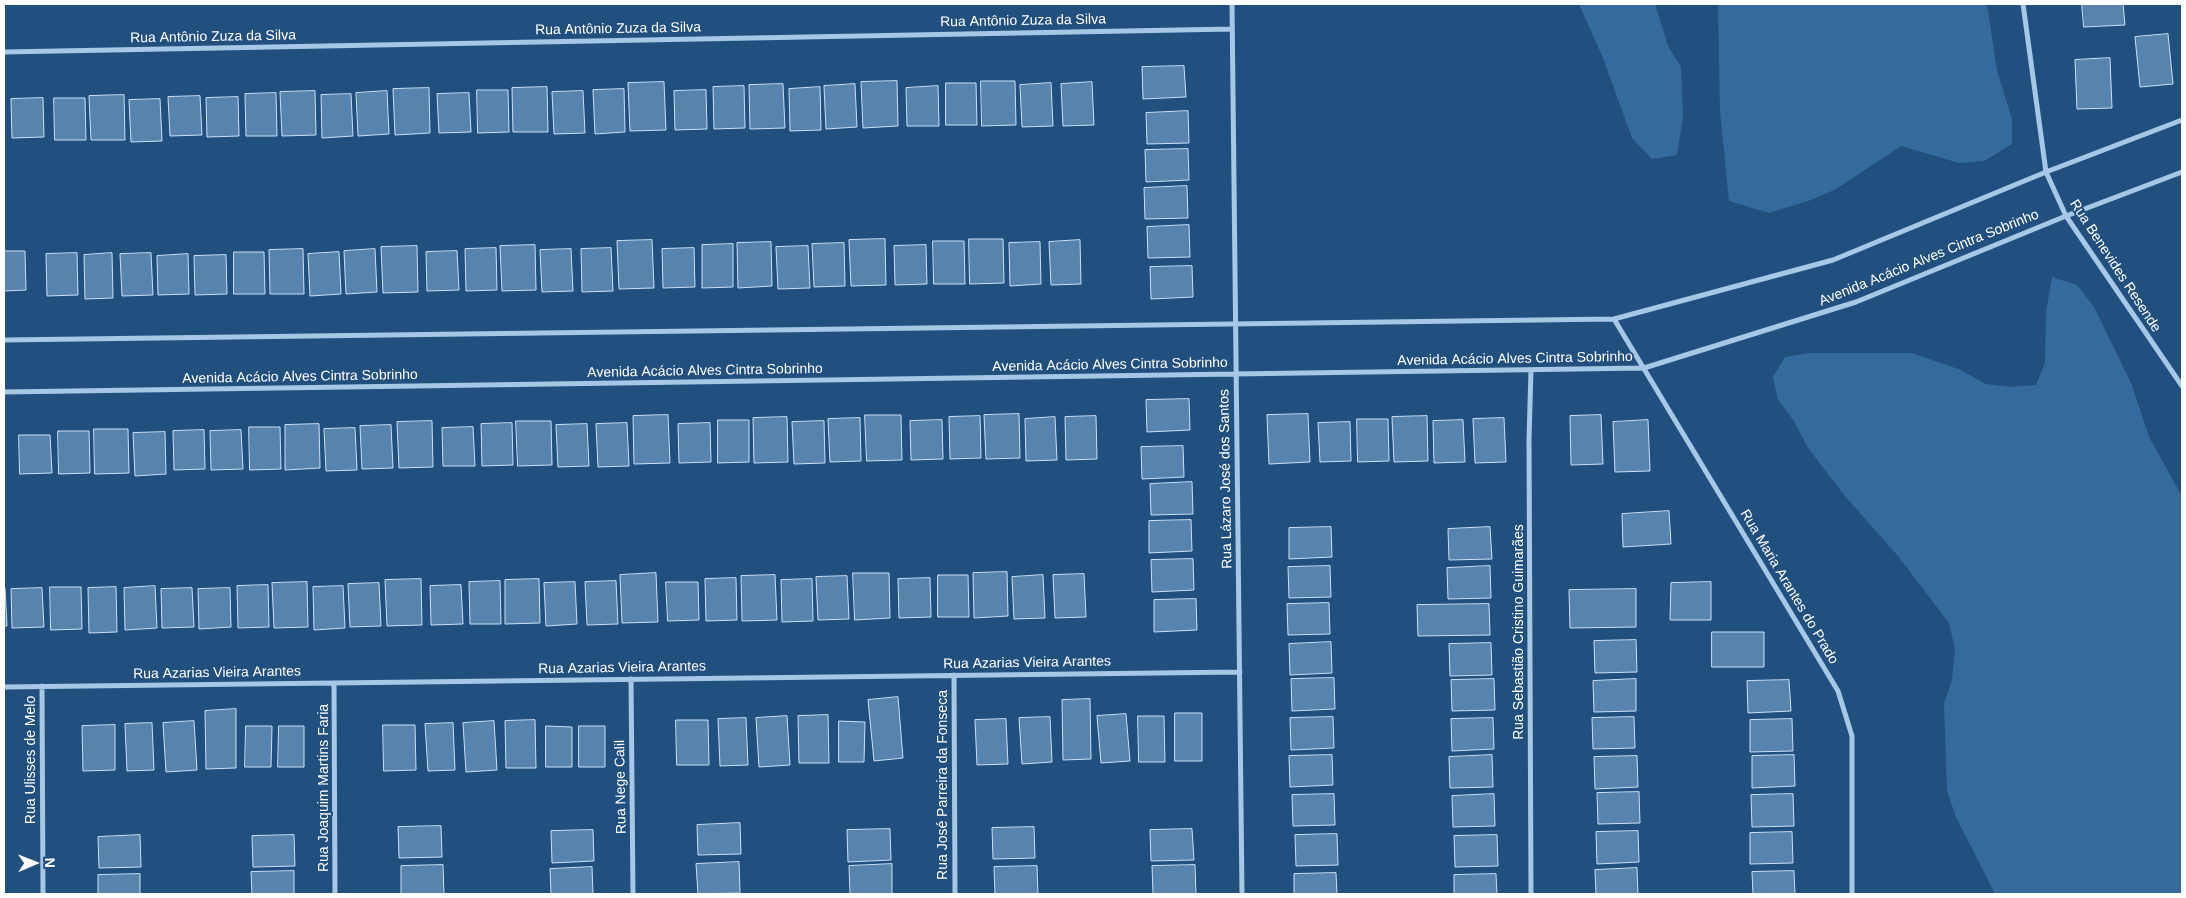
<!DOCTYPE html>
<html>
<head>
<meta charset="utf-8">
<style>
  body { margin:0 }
  #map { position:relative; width:2186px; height:898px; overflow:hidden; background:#22507e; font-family:Arial,sans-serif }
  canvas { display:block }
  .frame { position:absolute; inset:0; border:5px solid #fff; pointer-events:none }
  .north { position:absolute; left:10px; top:838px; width:50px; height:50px; -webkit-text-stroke:4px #22507e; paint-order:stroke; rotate:89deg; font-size:14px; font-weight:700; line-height:20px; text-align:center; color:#fff }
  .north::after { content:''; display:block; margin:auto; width:18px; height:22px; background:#fff; clip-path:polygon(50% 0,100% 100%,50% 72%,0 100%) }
</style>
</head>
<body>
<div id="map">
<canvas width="2186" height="898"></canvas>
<div class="frame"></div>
<div class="north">N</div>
</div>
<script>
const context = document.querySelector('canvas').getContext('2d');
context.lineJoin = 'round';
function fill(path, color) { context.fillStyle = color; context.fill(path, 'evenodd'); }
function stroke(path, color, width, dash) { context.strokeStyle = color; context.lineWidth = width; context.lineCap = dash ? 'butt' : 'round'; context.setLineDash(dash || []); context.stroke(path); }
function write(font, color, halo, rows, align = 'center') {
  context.font = font + ' Arial,sans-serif'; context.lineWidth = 4; context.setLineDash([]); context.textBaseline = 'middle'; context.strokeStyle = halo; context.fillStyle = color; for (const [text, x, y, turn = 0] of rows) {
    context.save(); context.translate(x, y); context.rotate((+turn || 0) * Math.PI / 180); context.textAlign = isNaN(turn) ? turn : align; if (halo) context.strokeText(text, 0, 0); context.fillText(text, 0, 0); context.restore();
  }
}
fill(new Path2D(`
  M1579,4H1655L1668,46L1681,67L1683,116L1677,155L1652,159L1632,138L1603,58Z
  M1718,4H1987L1997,71L2012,119V144L1984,161L1959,163L1901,146L1836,189L1811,200L1769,213L1729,201L1720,111Z
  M2052,277L2077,285L2094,307L2131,383L2150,439L2182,496V894H1995L1956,817L1947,791L1944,704L1952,679L1955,649L1949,623L1898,556L1845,496L1808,448L1794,421L1778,400L1773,377L1785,357L1810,353H1912L1961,370L1986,384L2011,387L2036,385L2045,363L2046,312Z`), '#356a9c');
const building = new Path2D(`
  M2082,4H2123L2125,25L2084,27Z
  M2168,34L2173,84L2140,87L2135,37Z
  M2110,58L2112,108L2077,109L2075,60Z
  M1184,66L1186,97L1143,99L1142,67Z
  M897,81L898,126L863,128L861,82Z
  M981,81H1015L1016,125L982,126Z
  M664,82L666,130L630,131L628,83Z
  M1092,82L1094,125L1063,126L1061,84Z
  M946,83H976L977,125H946Z
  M1051,83L1053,126L1022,127L1020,85Z
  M783,84L785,128L750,129L749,85Z
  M855,84L857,127L826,129L824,86Z
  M744,86L745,128L714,129L713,87Z
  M938,86L939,126H907L906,88Z
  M547,87L548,132H513L512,88Z
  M820,87L821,130L790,131L789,89Z
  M429,88L430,133L395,135L393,89Z
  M624,89L625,132L595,134L593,90Z
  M477,90H508L509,132L478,133Z
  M706,90L707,129L675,130L674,91Z
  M315,91L316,135L282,136L280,92Z
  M387,91L389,134L358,136L356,93Z
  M583,91L585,133L554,134L552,92Z
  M276,93L277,136H246L245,94Z
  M469,93L471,132L439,133L437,94Z
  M351,94L353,136L322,138L321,95Z
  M124,95L125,140H91L89,96Z
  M200,96L202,135L170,136L168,97Z
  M238,97L239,136L207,137L206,98Z
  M43,98L44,137L12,138L11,99Z
  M54,98H85L86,140H55Z
  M160,99L162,141L131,142L129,100Z
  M1188,111L1189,143L1147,144L1146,113Z
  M1188,149L1189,180L1146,182L1145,150Z
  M1187,186L1188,218L1145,219L1144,188Z
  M1189,225L1190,257L1148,258L1147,227Z
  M885,239L886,285L851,286L849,240Z
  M969,239H1003L1004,283L970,284Z
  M652,240L654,288L619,289L617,241Z
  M1080,240L1081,284L1051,285L1049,242Z
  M933,241H964L965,284H934Z
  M771,242L772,286L738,288L737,243Z
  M1040,242L1041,284L1010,286L1009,243Z
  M844,243L845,286L814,287L812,244Z
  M733,244V287L702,288V245Z
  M535,245L536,290L502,291L500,246Z
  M926,245L927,284L895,285L894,246Z
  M417,246L418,292L383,293L381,247Z
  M808,246L810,288L778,289L776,247Z
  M496,248L497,290L466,291L465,249Z
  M611,248L613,291L582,292L581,249Z
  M694,248L695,287L663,288L662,249Z
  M303,249L304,294H270L269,250Z
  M375,249L377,292L346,294L344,251Z
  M571,249L573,291L542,292L540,250Z
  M4,251H25L26,290L4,291Z
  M457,251L459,290L427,291L426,252Z
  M234,252H264L265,294H234Z
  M339,252L341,294L310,296L308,254Z
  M77,253L78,295L47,296L46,254Z
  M112,253L113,298L85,299L84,255Z
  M151,253L153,295L122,296L120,254Z
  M188,254L189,294L158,295L157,256Z
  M226,255L227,294L195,295L194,256Z
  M1192,266L1193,297L1151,299L1150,267Z
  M1189,399L1190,430L1147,432L1146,400Z
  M1019,414L1020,458L986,459L984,415Z
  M1308,414L1310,462L1269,464L1267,415Z
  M668,415L670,463L634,464L633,416Z
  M865,415H901L902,460L867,461Z
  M1601,415L1603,464L1571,465L1570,416Z
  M980,416L981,458L950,459L949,417Z
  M1096,416L1097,459L1066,460L1065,417Z
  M1427,416L1428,461L1394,462L1392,417Z
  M787,417L788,462L754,463L753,418Z
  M1055,417L1057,460L1026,461L1025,419Z
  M860,418L861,461L830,462L828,419Z
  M1504,418L1506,462L1475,463L1473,419Z
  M1357,419H1388L1389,461L1358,462Z
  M718,420H749V462L718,463Z
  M942,420L943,459L911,460L910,421Z
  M1463,420L1465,462L1434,463L1433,421Z
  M1648,420L1650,471L1615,472L1613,422Z
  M432,421L433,467L399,468L397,422Z
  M516,421H551L552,465L518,466Z
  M824,421L825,463L794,464L792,422Z
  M1350,422L1351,461L1320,462L1318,423Z
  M512,423L513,465L482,466L481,424Z
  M627,423L629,466L598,467L596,424Z
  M710,423L711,462L679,463L678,424Z
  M319,424L320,468L285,470V425Z
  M587,424L589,466L558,467L556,425Z
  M391,425L393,468L362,469L360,426Z
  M249,427H280L281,469L250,470Z
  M473,427L475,466H443L442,428Z
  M355,428L357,470L326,471L324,429Z
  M94,429H128L129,473L95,474Z
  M204,430L205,469L174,470L173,431Z
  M241,430L243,469L211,470L210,431Z
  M58,431H89L90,473L59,474Z
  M165,432L166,474L135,476L133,433Z
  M19,435H50L52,473L20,474Z
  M1183,446L1184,477L1142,479L1141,447Z
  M1192,482L1193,514L1151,515L1150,484Z
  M1669,511L1671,544L1623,547L1622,514Z
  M1191,520L1192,551L1149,553V521Z
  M1331,527L1332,557L1289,559V528Z
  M1490,527L1492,559L1449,560L1448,529Z
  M1193,559L1194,590L1152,592L1151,560Z
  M1330,566L1331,597L1289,598L1288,567Z
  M1490,566L1491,598L1448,599L1447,568Z
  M1007,572L1008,616L974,618L973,573Z
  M656,573L658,622L622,623L620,575Z
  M853,573H889L890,618L855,620Z
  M1084,574L1086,617L1055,618L1053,575Z
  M775,575L777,620L742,621L741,576Z
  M938,575H968L969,617H938Z
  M1043,575L1045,618L1014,619L1012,577Z
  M847,576L849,619L818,620L816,577Z
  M736,578L737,620L706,621L705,579Z
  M930,578L931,617L899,618L898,579Z
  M421,579L422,625L387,626L385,580Z
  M539,579L540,623L505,624V580Z
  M812,579L813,621L782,622L781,580Z
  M500,581L501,624H470L469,582Z
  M616,581L618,624L587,625L585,582Z
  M307,582L308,627L274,628L272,583Z
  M575,582L577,624L546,626L544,583Z
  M666,582H698L699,620L668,621Z
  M1711,582V620H1670L1671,583Z
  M379,583L381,626L350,627L348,584Z
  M268,585L269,627L238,628L237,586Z
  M461,585L463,624L431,625L430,586Z
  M155,586L157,628L125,630L124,588Z
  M343,586L345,628L314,630L313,587Z
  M50,587H81L82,629L51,630Z
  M116,587L117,632L89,633L88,588Z
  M4,588H5L7,626H4Z
  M42,588L44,627L12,628L11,589Z
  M192,588L194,627L162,628L161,589Z
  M230,588L231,627L199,629L198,589Z
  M1636,589V627L1570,628L1569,590Z
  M1196,599L1197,630L1154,632V600Z
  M1329,603L1330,634L1288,635L1287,604Z
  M1489,604L1490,635L1418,636L1417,605Z
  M1712,632H1764V667H1712Z
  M1636,640L1637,672L1595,673L1594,641Z
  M1331,642L1332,673L1290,675L1289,644Z
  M1491,643L1492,675L1450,676L1449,644Z
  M1334,678L1335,709L1292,711L1291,679Z
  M1494,679L1495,710L1452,711L1451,680Z
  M1636,679V711L1594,712L1593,681Z
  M1789,680L1791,711L1748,713L1747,681Z
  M898,697L903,758L874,761L868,700Z
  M1090,699L1091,759L1063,760L1062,700Z
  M236,709V768L206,769L205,711Z
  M1175,713H1202V761H1175Z
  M1126,714L1130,761L1101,763L1097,716Z
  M828,715L829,763H799L798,716Z
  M787,716L790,765L759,767L756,718Z
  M1138,716H1164L1165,762H1139Z
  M1050,717L1052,762L1022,764L1019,718Z
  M1333,717L1334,748L1291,750L1290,718Z
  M1634,717L1635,748L1593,749L1592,718Z
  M746,718L748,765L720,766L718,719Z
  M1493,718L1494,749L1452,751L1451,719Z
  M1006,719L1008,764L977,765L975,720Z
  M1792,719L1793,751L1750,752V720Z
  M535,720L536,768H506L505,721Z
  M676,720H708L709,765H677Z
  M194,721L197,770L166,772L163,723Z
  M494,721L497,770L466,772L463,723Z
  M839,721L865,722L864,762H839Z
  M152,723L154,770L127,771L125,724Z
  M453,723L455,770L428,771L425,724Z
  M115,725V770L83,771L82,726Z
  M383,725H415L416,770L384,771Z
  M246,726H272L271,767H245Z
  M279,726H304V767H278Z
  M546,726L572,727V767H546Z
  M579,726H605V767H579Z
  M1332,755L1333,785L1290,787L1289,756Z
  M1492,755L1493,787L1450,788L1449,757Z
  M1794,755L1795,786L1752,788V756Z
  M1637,756L1638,787L1595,789L1594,757Z
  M1639,792L1640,823L1598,824L1597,793Z
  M1334,794L1335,825L1293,826L1292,795Z
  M1494,794L1495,826L1453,827L1452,796Z
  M1793,794L1794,826L1752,827L1751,795Z
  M740,823L741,854L698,855L697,825Z
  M441,826L442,857L399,858L398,827Z
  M1034,827L1035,858L993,859L992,828Z
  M890,829L891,860L848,862L847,830Z
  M1192,829L1194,860L1151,861L1150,830Z
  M593,830L594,861L552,863L551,831Z
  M1638,831L1639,862L1597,864L1596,832Z
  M1792,832L1793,863L1750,864V833Z
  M1337,834L1338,865L1296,866L1295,835Z
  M140,835L141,867L99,868L98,837Z
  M294,835L295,866L253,867L252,836Z
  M1497,835L1498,866L1455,867L1454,836Z
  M739,862L740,893L698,894L696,864Z
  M892,864V894H850L849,866Z
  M443,865L444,894H401V866Z
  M1195,865L1196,894H1153L1152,866Z
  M1037,866L1038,894H995L994,867Z
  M592,867L593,894H551L550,869Z
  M1637,868L1638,894H1596L1595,870Z
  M294,871V894H252L251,872Z
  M1794,871L1795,894H1753L1752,872Z
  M1336,873L1337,894H1294V874Z
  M140,874V894H98V875Z
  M1496,874L1497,894H1454V875Z`);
fill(building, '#5783ad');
stroke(building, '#cae0f5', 1);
stroke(new Path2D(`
  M1232,4L1242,894
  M2023,4L2046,172L2066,216L2182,386
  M4,52L1232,29
  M1614,319L1838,691L1852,736V894
  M4,340L1614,319L1833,260L2046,172L2182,120
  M4,392L1644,368L1856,302L2066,216L2182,172
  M954,675L955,894
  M631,679L633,894
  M334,683L335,894
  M42,686L43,894
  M4,687L1240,672
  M1531,894L1529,439L1531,370`), '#a6c8e6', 5);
write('14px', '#fff', '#22507e', [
  ["Rua Antônio Zuza da Silva",1023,21,-1],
  ["Rua Antônio Zuza da Silva",618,29,-1],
  ["Rua Antônio Zuza da Silva",213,37,-1],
  ["Avenida Acácio Alves Cintra Sobrinho",1929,258,-22],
  ["Rua Benevides Resende",2115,266,57],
  ["Avenida Acácio Alves Cintra Sobrinho",1515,359,-1],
  ["Avenida Acácio Alves Cintra Sobrinho",1110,365,-1],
  ["Avenida Acácio Alves Cintra Sobrinho",705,371,-1],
  ["Avenida Acácio Alves Cintra Sobrinho",300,377,-1],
  ["Rua Lázaro José dos Santos",1226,479,-91],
  ["Rua Maria Arantes do Prado",1789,587,59],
  ["Rua Sebastião Cristino Guimarães",1519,632,-90],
  ["Rua Azarias Vieira Arantes",1027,663,-1],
  ["Rua Azarias Vieira Arantes",622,668,-1],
  ["Rua Azarias Vieira Arantes",217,673,-1],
  ["Rua Ulisses de Melo",31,760,-90],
  ["Rua José Parreira da Fonseca",943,785,-90],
  ["Rua Nege Calil",621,787,-91],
  ["Rua Joaquim Martins Faria",324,788,-90]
]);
</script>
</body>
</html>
